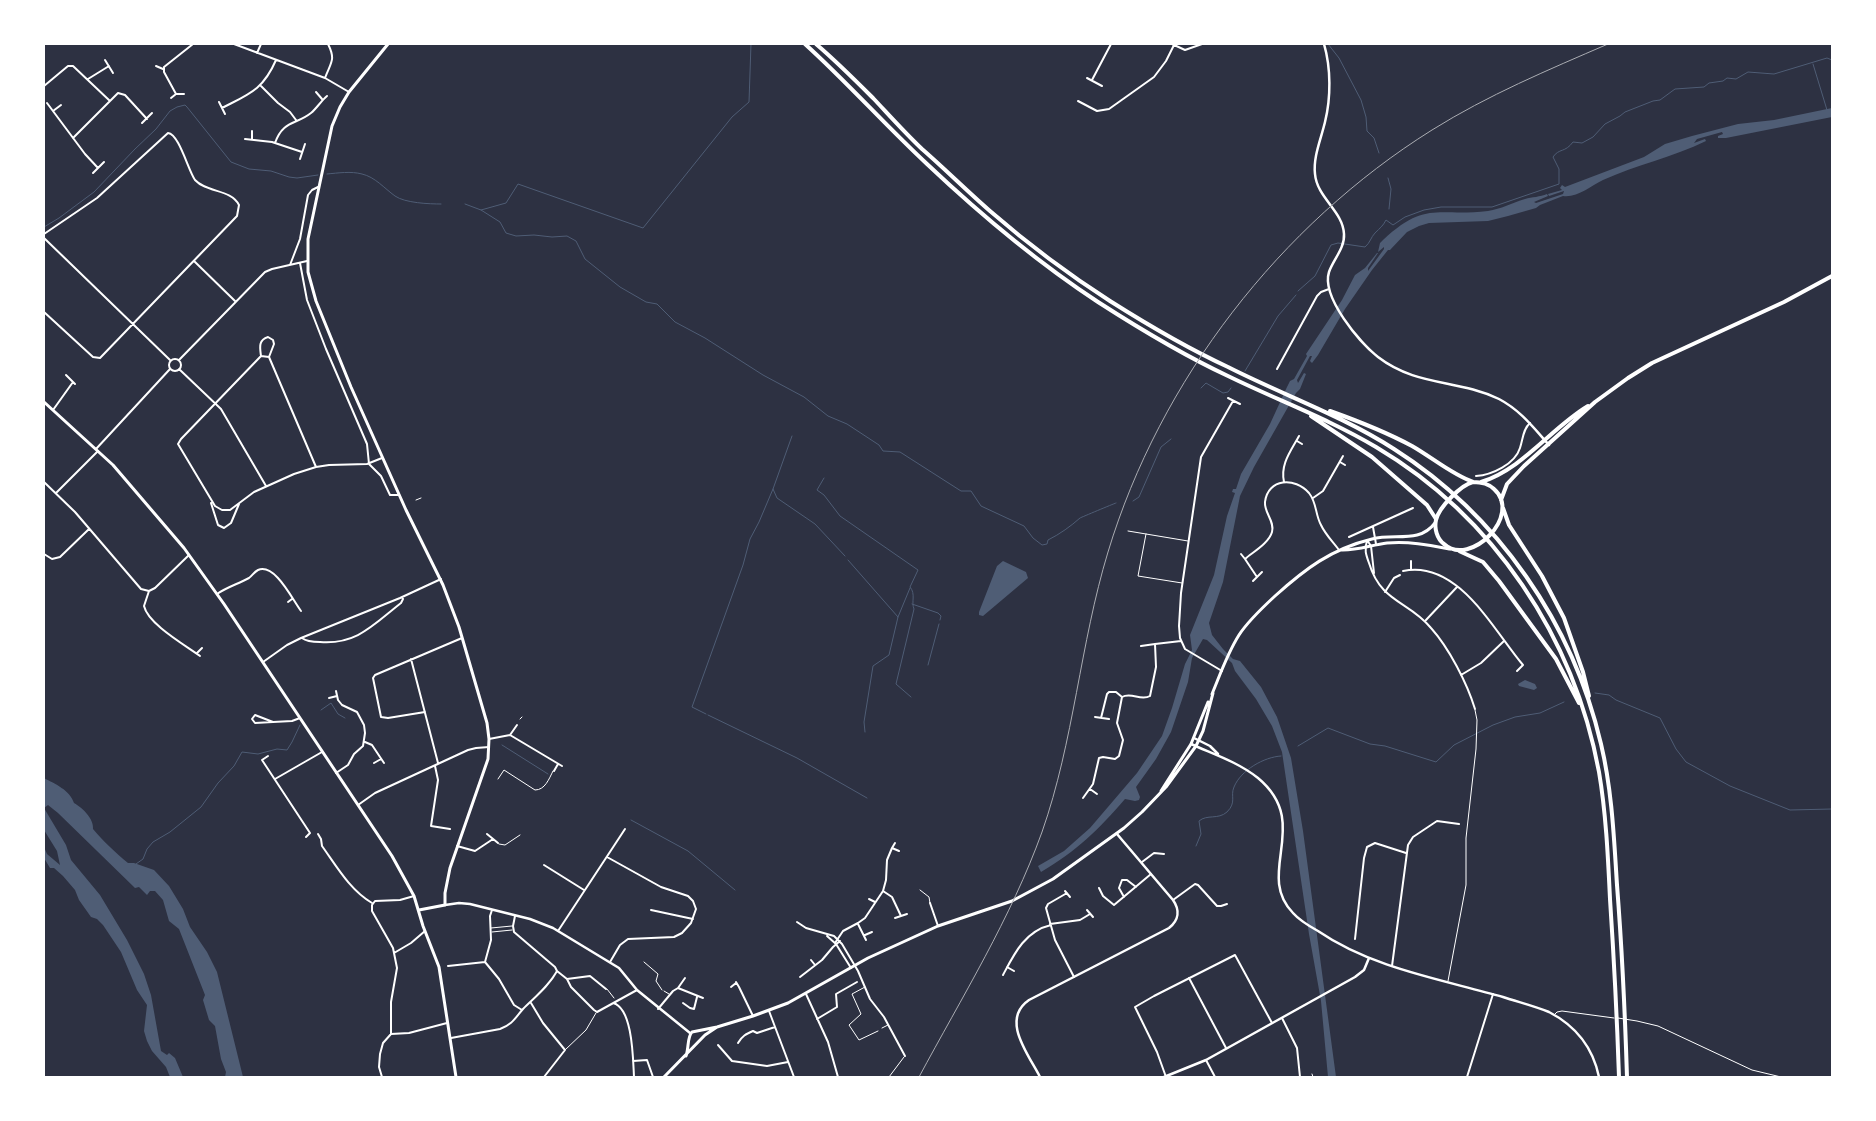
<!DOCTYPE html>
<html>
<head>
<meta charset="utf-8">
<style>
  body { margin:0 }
  #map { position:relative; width:1876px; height:1121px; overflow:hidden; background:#2d3142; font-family:"Fira Sans Condensed",sans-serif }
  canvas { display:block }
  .frame { position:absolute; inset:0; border:45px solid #fff; pointer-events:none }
</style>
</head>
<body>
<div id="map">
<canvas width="1876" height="1121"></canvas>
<div class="frame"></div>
</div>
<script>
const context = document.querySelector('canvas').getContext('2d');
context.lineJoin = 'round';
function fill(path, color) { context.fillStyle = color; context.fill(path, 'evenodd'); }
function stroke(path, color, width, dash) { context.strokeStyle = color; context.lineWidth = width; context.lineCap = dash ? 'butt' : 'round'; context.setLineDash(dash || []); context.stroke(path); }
fill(new Path2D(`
  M1832,108V117L1726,138H1718V136L1723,134L1722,132L1697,139L1694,143L1705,139L1706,141C1673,157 1636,165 1603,180C1591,186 1577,198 1563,196L1540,205L1536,208L1508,216L1488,221L1429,223L1419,226L1407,232L1390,250H1388L1372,270L1345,309L1318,355L1312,363L1310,361L1312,356H1310L1297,380L1298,383L1304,373L1306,374L1300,389L1296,393L1254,467L1240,496L1223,582L1209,623L1212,635L1223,649L1233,659L1240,661L1261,687L1277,717L1291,758L1303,831L1336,1077H1328L1321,1001L1309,934L1282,752L1272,726L1256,699L1235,671L1232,663L1207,640L1203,639L1192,658L1188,682L1171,732L1156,759L1136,787L1140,797L1139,800L1135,801L1125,799C1098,830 1077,851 1041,872L1038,866L1064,851L1090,828L1137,773L1162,736L1172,708L1185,664L1192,650L1190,635L1214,575L1227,516L1235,493L1232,492L1233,489H1236L1241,474L1270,424L1287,387L1290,381L1294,379L1307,356L1306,354L1342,300L1355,275L1365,268L1377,253H1378L1368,268V271L1384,249V247L1378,252L1380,243L1383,240C1426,200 1437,217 1488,211C1501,209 1512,203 1525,199C1532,197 1540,197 1547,194L1548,196L1534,202L1536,203L1563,194L1564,191L1549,196L1548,194L1562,190L1560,188L1562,185L1565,187L1644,157L1665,144L1692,136L1738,124L1774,120Z
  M1003,561L1026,572L1028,578L983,616L979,615V612L997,566Z
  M1525,680L1535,684L1537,688L1534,690L1519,686L1518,684Z
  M44,778C55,784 70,790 74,803C83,808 94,819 93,829C103,841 116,853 128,863H134L154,870L169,886L183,909L190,927L207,952L217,972L243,1077H225L226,1072L221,1059L215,1026L209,1020L203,1000L205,995L179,929L169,921L163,900L155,891H150L147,895L139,887L135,888L58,813L48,805L44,808Z
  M44,808L66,845L71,860L100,895L127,940L144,974L151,995L161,1051L167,1055L169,1053L175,1058L183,1077H170L166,1067L152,1051L147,1041L144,1031L147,1005L137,990L121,952L103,925L97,919L91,917L79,900L75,890L63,876L54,868H50L44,858V847L47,854L60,865L57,851L44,830Z`), '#4f5d75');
stroke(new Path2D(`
  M1328,44L1339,58L1361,100L1366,117L1367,131L1374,138L1379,153
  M1813,64L1827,110
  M327,174C338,173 351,171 362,174C375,177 384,188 395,196C405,203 429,204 441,204
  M1388,178L1391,189L1389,209
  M465,204L481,210L506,203L518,184L643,228L732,117L749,102L751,44
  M481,210L500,222L506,233L516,236L534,235L552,237L567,236L576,241L585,259L620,287L646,302L657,304L675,322L705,338L763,375L804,397L828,416L847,424L879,445L883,451L900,452L961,491H971L981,506L1024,526L1033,538L1042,545L1047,544L1048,540C1060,534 1071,526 1080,518C1082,517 1113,504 1116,503
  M44,227L59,218L94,192L135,149L156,129L170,111L177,107L185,105L187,107L231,162L249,169L271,171L289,177L297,178L318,175
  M1298,291L1315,276L1331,245L1338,243L1365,247C1370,243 1371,237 1375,233C1380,228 1383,226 1386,220L1393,225L1405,217L1424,210L1441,207H1492L1559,184V169L1553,157C1559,148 1565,153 1573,142L1582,143L1593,137L1605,124L1620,116L1625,112L1653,101L1660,100L1675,89L1704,87L1709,83L1723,81L1727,78L1736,79L1748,72L1774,74L1827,58L1832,60
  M1245,371L1278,316L1296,295
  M1201,388L1206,383L1223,393L1228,392L1231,388
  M792,436L773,489L777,498L815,524L845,556
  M824,478L817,490L824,495L840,516L918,570L910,587C916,594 911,602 914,609L896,684L911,697
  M1133,501L1139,497L1161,447L1171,439
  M848,560L898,617L889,655L873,666L864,722L865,732
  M912,604L938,613L941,616L940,620
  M898,617L910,588
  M928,665L939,624
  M1595,693L1609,695L1616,700L1660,718L1676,749L1686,762L1730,786L1790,810L1832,809
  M321,710L331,703L338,714L345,718
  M706,714L692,707L743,565L750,539L759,522L773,489
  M708,715L797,758L867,798
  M502,745L548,774
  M1298,746L1328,728L1370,744L1385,746L1436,762L1454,745L1493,725L1515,717L1540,713L1564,702
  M631,820L688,851L735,890
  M1196,846L1201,834L1199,821C1207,814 1218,820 1227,812C1237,802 1230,796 1234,787C1241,770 1264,757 1281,756
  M136,864L143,859L147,849L153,842L170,832L201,807L218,783L234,766L242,752L258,754L277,749L287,750L292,742L300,725`), '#4f5d75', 1);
stroke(new Path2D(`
  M416,500L421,498
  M1128,531L1188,541
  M1146,534L1138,576L1182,583
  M520,719L522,717
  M498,779L504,770L535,790C545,790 549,779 553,771
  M499,844L505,845L520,835
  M920,890L929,897L930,903
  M491,928L512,926
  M492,932L512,930
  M644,962L658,974L656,981L662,990
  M1448,981L1466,885V838L1476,749L1477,720L1475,710
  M865,987L852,994L861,1014L849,1025L859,1040L878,1031
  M664,991L669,994
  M1555,1014L1557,1012L1562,1011L1614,1018
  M1618,1018L1637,1021L1658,1026L1752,1070L1781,1077
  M882,1028L888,1025
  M1312,1074L1313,1077
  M889,1077L904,1057`), '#fff', 1);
stroke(new Path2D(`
  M607,989L614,998
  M565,1050L586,1030L596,1013`), '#fff', 1);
stroke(new Path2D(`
  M234,44L325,78L349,92
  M1172,44L1185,50L1202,44
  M257,53L261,44
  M105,60L113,73
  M156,66L163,69
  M325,78C331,62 336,60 328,44
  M1087,78L1102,86
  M88,79L109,66
  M1092,80L1111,44
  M44,86L68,66H73L110,101
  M261,86L278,103L290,112L296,120
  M316,92L322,99
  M176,94L164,72V67L193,44
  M171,98L176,94H184
  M1078,101L1097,111L1109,109L1154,77L1166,61L1174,45
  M219,102L225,114
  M47,103L85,154L98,168
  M222,108C249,94 263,90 276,60
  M53,111L61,105
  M142,123L152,113
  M73,138L118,93L125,95L147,119
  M245,139L272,142L302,152
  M252,139V131
  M275,143C283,120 296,125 311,113C317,108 321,101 327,96
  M300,159L305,144
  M93,173L104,162
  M44,234L97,198L168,133C179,134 188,170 195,180C207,193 231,189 239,205L237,216L100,358L93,357L44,312
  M44,238L170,360
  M194,261L235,301
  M300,263L307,300L326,349L367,444L369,464L381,476L390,495H399
  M290,265L300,239L308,195L312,190L318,187
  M44,306V308
  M268,337L273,340L274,344L269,357L261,356C260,348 258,340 268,337Z
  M261,356L181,439L178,444L215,506L222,510H230L254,492L294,474L316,467L329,465L367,464L382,458
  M269,357L316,467
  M169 365a6 6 0 1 1 12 0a6 6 0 1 1-12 0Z
  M179,360L265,272L272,269L307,261
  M179,369L221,409L266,486
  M1277,369L1317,296L1321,292L1329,289
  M66,375L75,384
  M1228,398L1240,404
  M53,410L73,382
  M1297,441L1302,444
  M96,449L170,369
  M1340,462L1345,465
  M1476,476C1492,475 1515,464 1520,448C1523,439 1523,429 1530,423
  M44,482L75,512L141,589L149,591
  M1284,482C1280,464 1291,451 1299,436
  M56,493L98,451
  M1313,498L1323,491L1343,456
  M211,503L218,525L224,528L231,523L239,504
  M1373,527L1376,544
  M1349,537L1413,508
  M1367,540L1371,546L1374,573
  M1367,541C1364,549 1366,555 1369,563C1381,603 1409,601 1431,628C1449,648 1467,683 1475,709
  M44,554L52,559L60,557L89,529
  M1241,554L1245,559
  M189,555L155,588L149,591L144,606C148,624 185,645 200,656
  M1411,561V569
  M1403,571C1458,559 1494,631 1523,665L1517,671
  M1257,577L1245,559C1253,552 1269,543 1272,532C1275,521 1264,513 1265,502C1268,478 1295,477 1309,493C1317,503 1315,514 1321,525C1325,534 1333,542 1339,550
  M1253,581L1262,572
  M1385,592L1394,578L1400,575
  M217,594C227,587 238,584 249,578C252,576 254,572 258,570C275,563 292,599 301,611
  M288,602L292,599
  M1426,620L1457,587
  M302,638C307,642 314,642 320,642C357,645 374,624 401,603L403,599L402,597
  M1141,646L1155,644
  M197,653L202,648
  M411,659L438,763
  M263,662L287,645L301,638L400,598L441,579
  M1222,671L1185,649L1180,638L1179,626L1181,593L1201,457L1233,401
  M1461,675L1481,663L1504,641
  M336,691L338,700L342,705L357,712L364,725L365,733L363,746L354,754L348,765L336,773
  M329,698L337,696
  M425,712L388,718L381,717L373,678L375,675L462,638
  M255,715L273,722L255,723L252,719Z
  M1095,717L1109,719
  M1101,718L1107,694L1109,692H1116L1122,697
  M273,722L292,721L300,718
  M510,735L562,766
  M489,739L510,735L517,725
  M365,742L372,745L384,763
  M268,756L262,760L310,833L306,837
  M374,763L381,759
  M435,766L438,780L431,826L450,829
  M554,771L558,764
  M275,779L322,752
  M1090,789L1097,794
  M1083,798L1093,784L1099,758L1103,757L1115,759L1119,756L1123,740L1117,723L1122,697C1131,692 1141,701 1150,696L1156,667L1155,644L1181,641
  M358,805L375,793L468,750L476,748L489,747
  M318,834L321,839L322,846C337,867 350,890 372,903
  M487,834L498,843
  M895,843L892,848L899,851
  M457,846L475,851L493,839
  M607,857L661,887L688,896L693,901L696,909L691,923L682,933L674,937L628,939L620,945L610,962
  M1142,862L1154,853L1164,854
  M544,865L584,890
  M1099,888L1103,896L1114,905L1151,874
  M883,891L892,897L901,916
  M1065,891L1070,897
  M1067,893L1048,904L1046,908L1055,940L1074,977
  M1124,897L1119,888L1122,880H1127L1136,887
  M869,899L875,902
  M1173,900L1195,884L1198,885L1217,906H1221L1227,904
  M930,903L938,926
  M651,910L693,919
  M1087,910L1093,917
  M515,916L513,926L514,932L555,967L557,971L567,979L571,987L594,1010L597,1012L637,990
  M895,918L907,914
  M797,922L806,928L834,936L842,944L858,971L870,999L884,1017L905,1056
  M858,924L866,940
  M1050,924L1080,920L1090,914
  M558,931L625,829
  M865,935L872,932
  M827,936L836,944L851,968
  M1355,939L1364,858L1367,847L1375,843L1406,853
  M835,943L843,931L858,923L865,918L883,891L886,880L887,860L892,848
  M394,953L411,943L425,931
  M811,960L815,965
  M485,962L499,979L514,1005L522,1010
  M485,962L491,940L490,916L492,910
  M448,966L485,962
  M1392,966L1408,845L1413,837L1437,821L1459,824
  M1007,967L1014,971
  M1003,975C1014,954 1025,931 1051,925
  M800,977L822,960L833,947L840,941
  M1189,978L1226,1048
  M567,979L590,976L606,989
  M736,982L739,987L753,1016
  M731,987L736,983
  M678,988L685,978
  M806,994L828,1042L838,1077
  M531,1003L543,1023L565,1050L544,1077
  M613,1003C633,1008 633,1060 634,1077
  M683,1003L690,1008L694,1009L697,997
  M658,1009L673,991L678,988L703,998
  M769,1011L794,1077
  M1282,1018L1297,1048L1300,1077
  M817,1019L837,1007L836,994L857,982
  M391,1034L409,1033L447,1023
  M451,1038L500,1029C513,1024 515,1018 523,1009C535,997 549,986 557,971
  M738,1043C742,1036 746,1034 753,1031L757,1033L775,1027
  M718,1045L732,1061L767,1066L788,1062
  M1206,1060L1215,1077
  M633,1061L647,1060L653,1077
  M382,1077L379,1067L380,1054L383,1043L391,1034V1002L397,968L393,948L372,911V905L375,901L400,900L414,896
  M1166,1077L1157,1052L1135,1007L1154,996L1235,955L1272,1023
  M1467,1077L1493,994`), '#fff', 2);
stroke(new Path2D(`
  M1324,44C1331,68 1331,98 1325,122C1321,139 1313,157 1315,174C1317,198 1343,211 1344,234C1345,248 1333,260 1329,272C1321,297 1360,343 1378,357C1417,387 1458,379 1499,399C1520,410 1533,427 1549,445
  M1194,738L1210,746L1218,754
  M1191,744C1213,754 1238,762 1258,778C1313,824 1254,873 1293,913C1300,921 1309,926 1318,931C1372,968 1440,979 1503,997C1518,1002 1534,1006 1549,1012C1576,1026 1593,1048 1599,1077
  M445,905L459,903L470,904L530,919L553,928L619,968L637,990L690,1033
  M1040,1077C1029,1055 1000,1020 1029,1000L1169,928C1179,920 1180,910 1173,900L1117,834
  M1164,1077L1206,1060L1355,977L1364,970L1369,958`), '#fff', 2.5);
stroke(new Path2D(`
  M388,44L349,92L340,107L332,126L308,239V272L316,301L351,387L406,510L443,585L459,627L487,723L489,739L488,759L450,868L445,893V905L419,910
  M44,402L113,465L184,548L224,604L392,856L414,896L423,926L439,967L456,1077
  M1340,550C1356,551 1371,545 1387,543C1409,541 1429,545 1450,549
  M1212,694C1220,675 1227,654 1239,635C1248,621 1262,608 1275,596C1305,569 1331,549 1372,539C1395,533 1419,544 1435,523
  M1161,791L1191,744L1208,702
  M686,1056C689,1048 687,1037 692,1032L717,1027L753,1016L788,1003L868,958L938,926L1012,901L1053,879L1124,828L1142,812L1166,787L1196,746L1203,731L1213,693
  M664,1077L705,1035L717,1027`), '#fff', 3);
stroke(new Path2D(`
  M805,44C847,82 885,125 927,164C980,214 1037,262 1098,302C1140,329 1183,355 1228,376C1277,400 1329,419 1376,447C1494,517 1574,637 1599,772C1606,813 1608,857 1610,899C1614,959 1617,1018 1619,1077
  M816,44C836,61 854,79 873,98C889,115 905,133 922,149C945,169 967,191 990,211C1028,244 1068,274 1110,301C1148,325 1187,348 1228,367C1283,395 1341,415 1394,449C1498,515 1573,624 1601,744C1612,790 1614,838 1617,885C1622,949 1625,1013 1627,1077
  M1330,411C1358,421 1386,432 1412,446C1433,458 1451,474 1473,482
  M1311,416L1372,457L1427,505L1436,519
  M1473,482C1481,482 1488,483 1494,489C1523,515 1470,568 1444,544C1437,539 1434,528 1436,520C1439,507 1461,485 1473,482Z
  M1481,482C1523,469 1551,428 1588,406
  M1501,500L1507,484L1524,466L1595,402L1628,378L1652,363L1784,302L1832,276
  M1503,508L1509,525L1542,576L1564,618L1583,672L1589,696
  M1459,551L1483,562L1499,581L1556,659L1579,703`), '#fff', 4);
stroke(new Path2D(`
  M919,1077C962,997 1011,918 1042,832C1074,741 1080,644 1108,552C1160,380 1280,225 1432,130C1488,95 1548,70 1608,44`), '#abadb3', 1);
</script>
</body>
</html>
